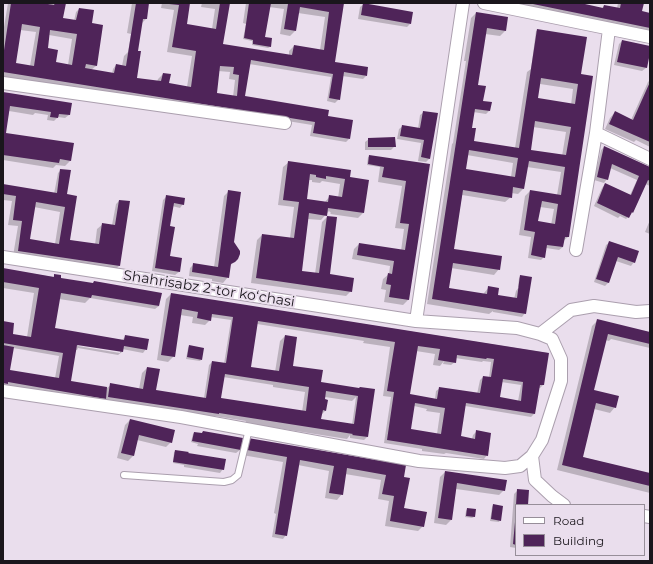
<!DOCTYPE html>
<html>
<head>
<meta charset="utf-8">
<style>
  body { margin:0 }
  #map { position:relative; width:653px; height:564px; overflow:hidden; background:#eadeed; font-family:Montserrat,sans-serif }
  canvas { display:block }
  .frame { position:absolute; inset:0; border:4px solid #1a161c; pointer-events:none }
  .legend { position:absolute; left:515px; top:504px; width:130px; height:52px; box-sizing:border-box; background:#eadeed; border:1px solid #978e99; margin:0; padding:5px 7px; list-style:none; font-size:12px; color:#1a161c }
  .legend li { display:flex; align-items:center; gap:8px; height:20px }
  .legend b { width:20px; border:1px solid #978e99 }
</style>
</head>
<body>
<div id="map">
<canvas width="653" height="564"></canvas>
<div class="frame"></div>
<ul class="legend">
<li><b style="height:5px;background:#fff"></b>Road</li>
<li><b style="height:11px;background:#4f2459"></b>Building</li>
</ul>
</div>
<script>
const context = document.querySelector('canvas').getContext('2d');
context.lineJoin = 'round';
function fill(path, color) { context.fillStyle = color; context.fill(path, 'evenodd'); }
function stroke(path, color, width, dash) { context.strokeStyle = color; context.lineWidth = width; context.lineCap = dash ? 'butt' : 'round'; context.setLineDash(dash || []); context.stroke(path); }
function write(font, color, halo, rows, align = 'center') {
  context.font = font + ' Montserrat,sans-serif'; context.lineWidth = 4; context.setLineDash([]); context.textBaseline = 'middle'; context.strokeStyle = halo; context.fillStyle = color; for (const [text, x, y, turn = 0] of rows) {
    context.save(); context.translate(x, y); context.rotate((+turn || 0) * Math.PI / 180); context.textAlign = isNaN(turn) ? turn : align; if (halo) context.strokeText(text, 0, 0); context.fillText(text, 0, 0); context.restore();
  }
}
fill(new Path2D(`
  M8,3H36L50,5L51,3H65L62,19L74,21L76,12L79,9L91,23L96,66L91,70L112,74L113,69L116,65L122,66L124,56L128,52L131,34L127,33L132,3H148L146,19L141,24L136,52V78L157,82L158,79L163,74L168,84L187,87L192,56L167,52L174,10L161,8L162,3H189L185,25L212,29L215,9L201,7L202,3H229L222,45L289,56V51L294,46L320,50L325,17L298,13L295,31L290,36L280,34L284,9L269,7L264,37L270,47L268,48L252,45V41L243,39L246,24L243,23L246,3H343L334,63L366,76L363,79L342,76L339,99L335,103L327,101L331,77L249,64L244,99L327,116L349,139L346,142L310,136L312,125L78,87L76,89L3,78V33ZM20,30L36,32L30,66L15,64ZM49,35L72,39L68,65L55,63L46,49ZM218,71L230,72L229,79L235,80L233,97L215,94Z
  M496,3H584V5L602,8L604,6L617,8L618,3H643L641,12L650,14V34Z
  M364,4L410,24L407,27L358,19L360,7Z
  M476,13L507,18L505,31L500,36L485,34L477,86L482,102L490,103L489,111L486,114L473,112L471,128L473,142L515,148L527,72L531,69L536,31L538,30L580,75L592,77L568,237L563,241V247L559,250L546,248L544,257L541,260L528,258L531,237L519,235L525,196L530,191L557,195L561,172L527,167L523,189L518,194L511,193V197L505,202L462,195L453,250L499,269L494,275L451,268L448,289L483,295L484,293L489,287L496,298L514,299L516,291L519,287H518L519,278L521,276L525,313L522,317L493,312V311L489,314L427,304L452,144L453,143L466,61H464L471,18ZM540,84L573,89L571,105L537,99ZM533,127L566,132L562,156L529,151ZM467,155L513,163L511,177L465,170ZM540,207L554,209L551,225L537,222Z
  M622,41L650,47L646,68L642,71L614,65L619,44Z
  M650,80V147L636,140L634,142L605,129L610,118L615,112L631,120L648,82Z
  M3,93L70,104L69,115L65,118L58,117L54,121L47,120L48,115L35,113L33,115L9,111L5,134L73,144L70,161L65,166L56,165L53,168L3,160Z
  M424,112L429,159L426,162L418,161L421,143L397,139L399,129L403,126L418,129L420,115Z
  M369,139L395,146L391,150H365V142Z
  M604,147L650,168V186L645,184L633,212L626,219L620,216L618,218L594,206L602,188L605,184L630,195L637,180L610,168L607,179L604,183L594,180L601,150Z
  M370,156L429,165L408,300L403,305L384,302L386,290L381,289L383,279L389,274L390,266L352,259L354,249L359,244L401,251L404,229L395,228L402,186L378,182L380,167L367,165L368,157Z
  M289,162L348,178L363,213L358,218L330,214L331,213L329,211L321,220L308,219L301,272L315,274L322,222L327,217L329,275L351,291L346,296L251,283L257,240L262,235L290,238L294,207L278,205L283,167ZM309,180H312V182L320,183L322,181L340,184L338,198L330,196L325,202L306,200Z
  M61,170L66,194L69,240L95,245L97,229L103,224L112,225L116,204L119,201L129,202L119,266L116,269L13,256L18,226L8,225L12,201L3,200V185L54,194L58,173ZM34,207L60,212L55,244L29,240Z
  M229,191L233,242L237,258L230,266L228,277L223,283L212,281V279L189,276L190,268L194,264L214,267L224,196Z
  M167,196L183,204L180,208L172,206L169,227V257L181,258L179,272L175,275L152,271L163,200Z
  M650,220V234L645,232Z
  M610,242L634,262L631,266L616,261L608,283L605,286L594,282L606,245Z
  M3,269L53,277L55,275L59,279L159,306L155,309L90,298L85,303L59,299L54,329L122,340L126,336L146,349L143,353L122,349V352L118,355L78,348L77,350H75L70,382L107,388L111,385L139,389L142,373L147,368L155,393L204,398L209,365L212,362L224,364L231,320L210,317V320L205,325L192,323L193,317L180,315L174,356L168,362L157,360L166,299L171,294L548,353L543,385L540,388H538L534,414L531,417L465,406L460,437L472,439L473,435L476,432L487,455L484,459L446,453L444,454L422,451V449L384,443L391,397L383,396L390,347L363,343L364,341L257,324L250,368L275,372L280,341L285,336L292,366L320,383L358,389L374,390L367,437L364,440L350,438V435L347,439L245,423L246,421L215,416L214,417L104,402V399L99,403L3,388V322L11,335L27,337L34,293L3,288ZM78,344L120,351V353L78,346ZM13,348L59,356L55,378L9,372ZM416,351L435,354L433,365L440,366L444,361L443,364L451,365L455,362V358L482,362L483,361L491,362L489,378L483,377L480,380L477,394L440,388L436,391L435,399L409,395ZM223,377L273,385V387L305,392L302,412L220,399ZM501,382L521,385L518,401L499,398ZM325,397L352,401L356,397L352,425L320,420L321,415L326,410ZM414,406L427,409L426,411L440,413L437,434L410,430Z
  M597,321L650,334V348L611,339L609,341L605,340L593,391L615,407L610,413L594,409L582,457L650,474V493L557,470L592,326Z
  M189,346L201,360L200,361L186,359L188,348Z
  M130,420L171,442L166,447L137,440L133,456L128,461L117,458L125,425Z
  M203,432L242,439L240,450L236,453L197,446L198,444L191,442L193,434L194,433L201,434Z
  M244,445L403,478V509L423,526L418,531L385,526L389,501L378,499L381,480L345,474L342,494L337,500L325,498L329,471L298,465L286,535L283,539L272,537L276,514L274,513L283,462L242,455Z
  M176,451L187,454L223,469L220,473L184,467V465L173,463L174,452Z
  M445,472L504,490L499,495L456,489L451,520L446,525L434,523L440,477Z
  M518,490L527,505H516V548L510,547L514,494Z
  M493,505L500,520L499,522L490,521L492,507Z
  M467,509L474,517L472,518L465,517L466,511Z`), '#0003');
fill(new Path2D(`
  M11,3H42L54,5L55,3H66L63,18L76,20L79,8L94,10L92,23L103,25L97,66L86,64L85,68L114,73L116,64L126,66L136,3H149L147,19H143L138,51H141L137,78L161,81L163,73L171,74L169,83L191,87L196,51L172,47L179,5L169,4V3H190L187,24L216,29L220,3H230L223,44L292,55L294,45L324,50L329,12L300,7L296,31L284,29L288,4H285V3H344L335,62L368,67L367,76L344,72L340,100L329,98L333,74L251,60L245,96L329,110L328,116L353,120L350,139L313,133L315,122L3,72V57ZM22,24L40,27L34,66L16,63ZM50,30L77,34L72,65L56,62L58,50L48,48ZM220,66L234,67L233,74L239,75L237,96L217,93Z
  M249,3H271L265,37L272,38L271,47L253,44V40L244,38Z
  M363,3L413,12L411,24L361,15Z
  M528,3H585V4L603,8L604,5L620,8L621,3H644L642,11L650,13V28Z
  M476,12L508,17L506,31L487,28L478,85L486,86L483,101L492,102L490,111L475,109L472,128H476L474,141L519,148L537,29L587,37L581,74L593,76L569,237H565L563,247L547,245L545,258L531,255L535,232L524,230L530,190L561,195L565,167L529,161L524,189L513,187L512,198L463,190L454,249L502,256L500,270L453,263L449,288L487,294L488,286L499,288L498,295L517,298L520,275L532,277L526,314L432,299ZM541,78L578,84L575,104L538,98ZM535,121L571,127L566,155L531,150ZM469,150L518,158L515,177L466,169ZM542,201L558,204L555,224L538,221Z
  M622,40L650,46V53L647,68L617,62Z
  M650,82V142L609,124L615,111L633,120Z
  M3,92L72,103L70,115L59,114L58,118L50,117L51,112L10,106L6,133L74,143L71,161L60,159L59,163L3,155Z
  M423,111L438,113L430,159L421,157L424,140L400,136L402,125L420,128Z
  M395,137L396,147H368V138Z
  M604,146L650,167V181L648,180L633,213L632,212L629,218L597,203L605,183L631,195L639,176L612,164L608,180L597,177Z
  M369,155L430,164L409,300L389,297L391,285L386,284L388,273L392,274L394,261L357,255L359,243L405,250L409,224L400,223L406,181L382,177L384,167L368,164Z
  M288,161L351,170L350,177L369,180L364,213L328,208L327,216L309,213L302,271L319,273L327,216L337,217L330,274L354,278L352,292L256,278L262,234L294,238L299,202L283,200ZM310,174L316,175V177L326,179V176L345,179L342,197L329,195L328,202L307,199Z
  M60,169L71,170L67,194L77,196L70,240L99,244L102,223L115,225L119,200L130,201L120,266L18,251L22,221L13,220L16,196L3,194V184L57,193ZM36,202L65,207L59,244L30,239Z
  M228,190L241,192L234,242L240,251V254L238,259L235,262L231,264L229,278L192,272L193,263L218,267Z
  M166,195L185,198L184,205L174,203L170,226L175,227L170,256L182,258L180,272L155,268Z
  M609,241L639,251L635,263L618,257L609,283L596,279Z
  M3,268L54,277V274L61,275V278L93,283L94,281L162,293L159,306L92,295L91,298L61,293L55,328L124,340L125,335L149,339L147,350L124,346L123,352L77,345L71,381L107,387L106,399L8,382V384L3,383V345L14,347L10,370L59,378L63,353L3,343V321L14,323L13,334L31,337L39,288L3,282Z
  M171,293L549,353L544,385H540L535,414L466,403L461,436L475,439L476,430L491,433L488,456L387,440L394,392L387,391L395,342L258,321L251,367L279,371L285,335L297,337L293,366L323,370L321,382L359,388L360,387L375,389L368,437L352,435L353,434L219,413V414L108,397L110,383L143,389L147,367L160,369L156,390L206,398L212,361L226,363L233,317L212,314L211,321L197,318L198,312L182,309L175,357L161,355ZM418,346L440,349L438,360L456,363L457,355L486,359L487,358L494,359L491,377L483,376L480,393L439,387L437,399L410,394ZM225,374L309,387L306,411L221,398ZM503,379L523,382L521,401L500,397ZM326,391L358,396L354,424L321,419L323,410L326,411L328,400L325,399ZM415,403L445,408L441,434L411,429Z
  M597,319L650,332V344L608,334L594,390L619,396L616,408L596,403L583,457L650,473V486L562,465Z
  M189,345L204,348L202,360L187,357Z
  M130,419L175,430L172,443L139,435L134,456L121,453Z
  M203,431L243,438L241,450L192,441L194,432L202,433Z
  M248,438L406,465L404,477L410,478L404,508L427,512L424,527L390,521L394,496L382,494L386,475L347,468L343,495L329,493L334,466L300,460L287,536L275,534L287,457L247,450Z
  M175,450L189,452L188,453L226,459L224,470L173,462Z
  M445,471L507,480L505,491L457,483L452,520L438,518Z
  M517,489L529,490L528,505H516Z
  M493,504L503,506L501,521L491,519Z
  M467,508L476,509L475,517L466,516Z
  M515,522H516V545L513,544Z`), '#4f2459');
const lane = new Path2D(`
  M124,475L224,482L232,480L238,475L249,429`);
const street = new Path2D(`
  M484,3L650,37
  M609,29L596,133L650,159
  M3,83L285,123
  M576,250L596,133
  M3,257L416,321L517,328L540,334L552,339L561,359V381L542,440L532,456L520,466L505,468L419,461L181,417L3,391
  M416,321L463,3
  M540,334L571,310L594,306L636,312L650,311
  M532,456L535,480L552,496L564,505
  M644,516L650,517`);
stroke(lane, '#ab9fae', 8);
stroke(street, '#ab9fae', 14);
stroke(lane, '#fff', 6);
stroke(street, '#fff', 12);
write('14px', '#1a161c', '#eadeed', [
  ["Shahrisabz 2-tor koʻchasi",209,289,9]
]);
</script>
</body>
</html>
